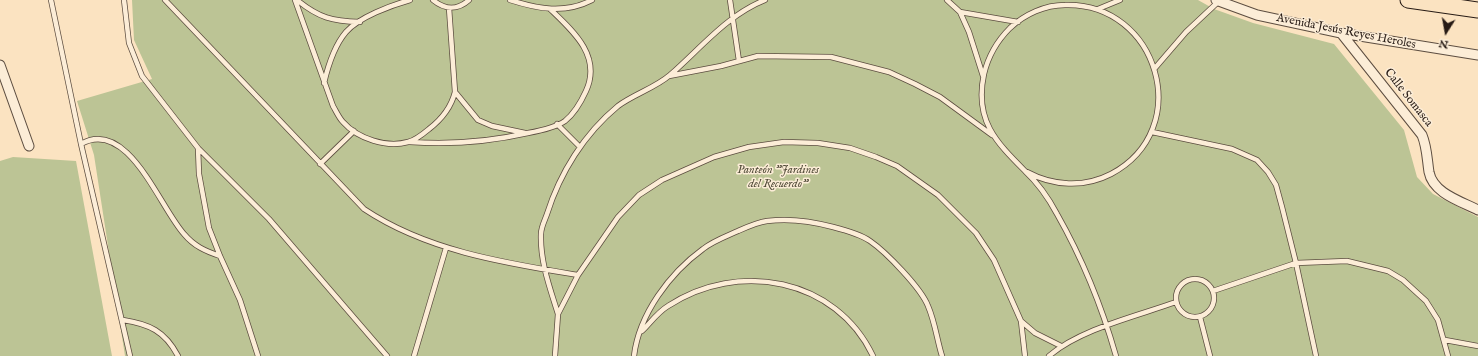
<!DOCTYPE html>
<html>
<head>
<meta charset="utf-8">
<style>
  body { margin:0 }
  #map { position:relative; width:1478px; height:356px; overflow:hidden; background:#fbe3c1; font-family:"IM FELL English",serif }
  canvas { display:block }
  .north { position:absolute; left:1426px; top:12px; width:40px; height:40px; -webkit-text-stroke:3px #fcedd7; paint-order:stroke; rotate:191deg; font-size:11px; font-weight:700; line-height:16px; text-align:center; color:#271b15 }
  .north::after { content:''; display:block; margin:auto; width:14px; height:18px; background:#271b15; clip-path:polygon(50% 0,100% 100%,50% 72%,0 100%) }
</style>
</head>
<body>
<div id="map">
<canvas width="1478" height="356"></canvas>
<div class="north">N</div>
</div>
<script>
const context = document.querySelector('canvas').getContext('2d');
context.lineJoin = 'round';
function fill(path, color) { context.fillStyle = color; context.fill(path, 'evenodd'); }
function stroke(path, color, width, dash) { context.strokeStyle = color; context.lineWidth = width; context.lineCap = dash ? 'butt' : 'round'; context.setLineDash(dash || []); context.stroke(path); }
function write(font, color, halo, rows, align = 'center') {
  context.font = font + ' "IM FELL English",serif'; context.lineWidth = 3; context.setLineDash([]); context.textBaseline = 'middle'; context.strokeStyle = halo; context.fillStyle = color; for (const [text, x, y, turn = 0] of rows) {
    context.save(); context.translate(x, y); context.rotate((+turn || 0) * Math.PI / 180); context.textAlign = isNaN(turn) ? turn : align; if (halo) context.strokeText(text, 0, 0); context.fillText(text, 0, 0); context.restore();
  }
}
fill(new Path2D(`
  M132,0H1198L1214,9L1253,23L1334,44L1404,130L1417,177L1433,194L1478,217V356H125L94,155L77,101L152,79L134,40Z
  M13,157L76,161L112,356H0V161Z`), '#bcc495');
const service = new Path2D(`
  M51,0L81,144
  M124,0L129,43L142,76L198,148L199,174L209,228L220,256L240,300L258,356
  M165,0L364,209C427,251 505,263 578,275
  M295,0L333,106C336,111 339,118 343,122C358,139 387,148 408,142C416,140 423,134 429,129C442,119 451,108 455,92L449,8
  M297,0C319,18 332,21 360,22
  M433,0C445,10 458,10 469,0
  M510,0C538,9 565,14 592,0
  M730,0L739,61
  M947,0L960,12L969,32L983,76
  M1098,9L1120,0
  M960,12L1018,22
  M1155,68L1186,32L1218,2
  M669,76L721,66L758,56L831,57L889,72L915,84L940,97L992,135
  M324,83C328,66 334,46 346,32C359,17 392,5 410,0
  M455,92L478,120L492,126L525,133
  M557,124L580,147
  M1152,132L1232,149L1257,160L1268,172L1276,185L1282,207L1296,263L1316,356
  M410,142C451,145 488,142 528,133C539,131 555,128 565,121C575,113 581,102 586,91C602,56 573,31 550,9
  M198,148L269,219L387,356
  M320,164L354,131
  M1027,172C1053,186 1084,188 1111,174C1196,129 1158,2 1065,5C1045,5 1025,14 1010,28C997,41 988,57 984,74C974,120 996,142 1025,171C1038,183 1049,199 1057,214C1082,258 1102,307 1116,356
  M1176 298a19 19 0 1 1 38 0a19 19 0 1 1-38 0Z
  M1213,291L1296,263L1347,261L1388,271L1403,280L1426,301L1438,320L1448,356
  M558,314C550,288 540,262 541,234C541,227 545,220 547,214C560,173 584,134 618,106C634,94 655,88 670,75C700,49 727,15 765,0
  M1200,317L1210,356
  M123,320C149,324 165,331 178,356
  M1021,321L1035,333L1061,346
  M642,331C650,323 658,312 668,306C738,260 836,278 873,356
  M1445,340L1478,346
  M130,356L81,144C128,117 160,208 184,234C194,246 205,251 220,256
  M414,356L446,248
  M555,356L558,314L578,275L618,217L639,195L662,180L714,157L749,147L784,142L818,143L850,148L876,157L897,166L938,195L976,233L994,260L1021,321L1025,356
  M634,356C639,314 670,273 703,249C713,241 727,236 738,231C747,227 758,222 767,221C790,218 811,221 833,227C845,230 860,234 870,241C886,252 921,288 928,306C935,322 937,340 942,356
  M1049,356C1080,329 1137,316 1176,302`);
const minor = new Path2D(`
  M1216,0L1257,15L1341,33L1478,55
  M1341,33L1422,135C1427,147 1427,159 1429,172C1433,193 1460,201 1478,210
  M0,65L29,146`);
const trunk = new Path2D(`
  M1408,0L1478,10`);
stroke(service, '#5c4d40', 6);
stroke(minor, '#5c4d40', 11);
stroke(trunk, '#271b15', 17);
stroke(service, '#fcedd7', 4.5);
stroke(minor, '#fcedd7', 9);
stroke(trunk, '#fbe3c1', 15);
write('12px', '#271b15', '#fcedd7', [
  ["Avenida Jesús Reyes Heroles",1346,32,11],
  ["Calle Somasca",1408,98,52]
]);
write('italic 12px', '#544e3b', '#fcedd7', [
  ["Panteón \"Jardines",778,171],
  ["del Recuerdo\"",778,185]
]);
</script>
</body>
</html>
